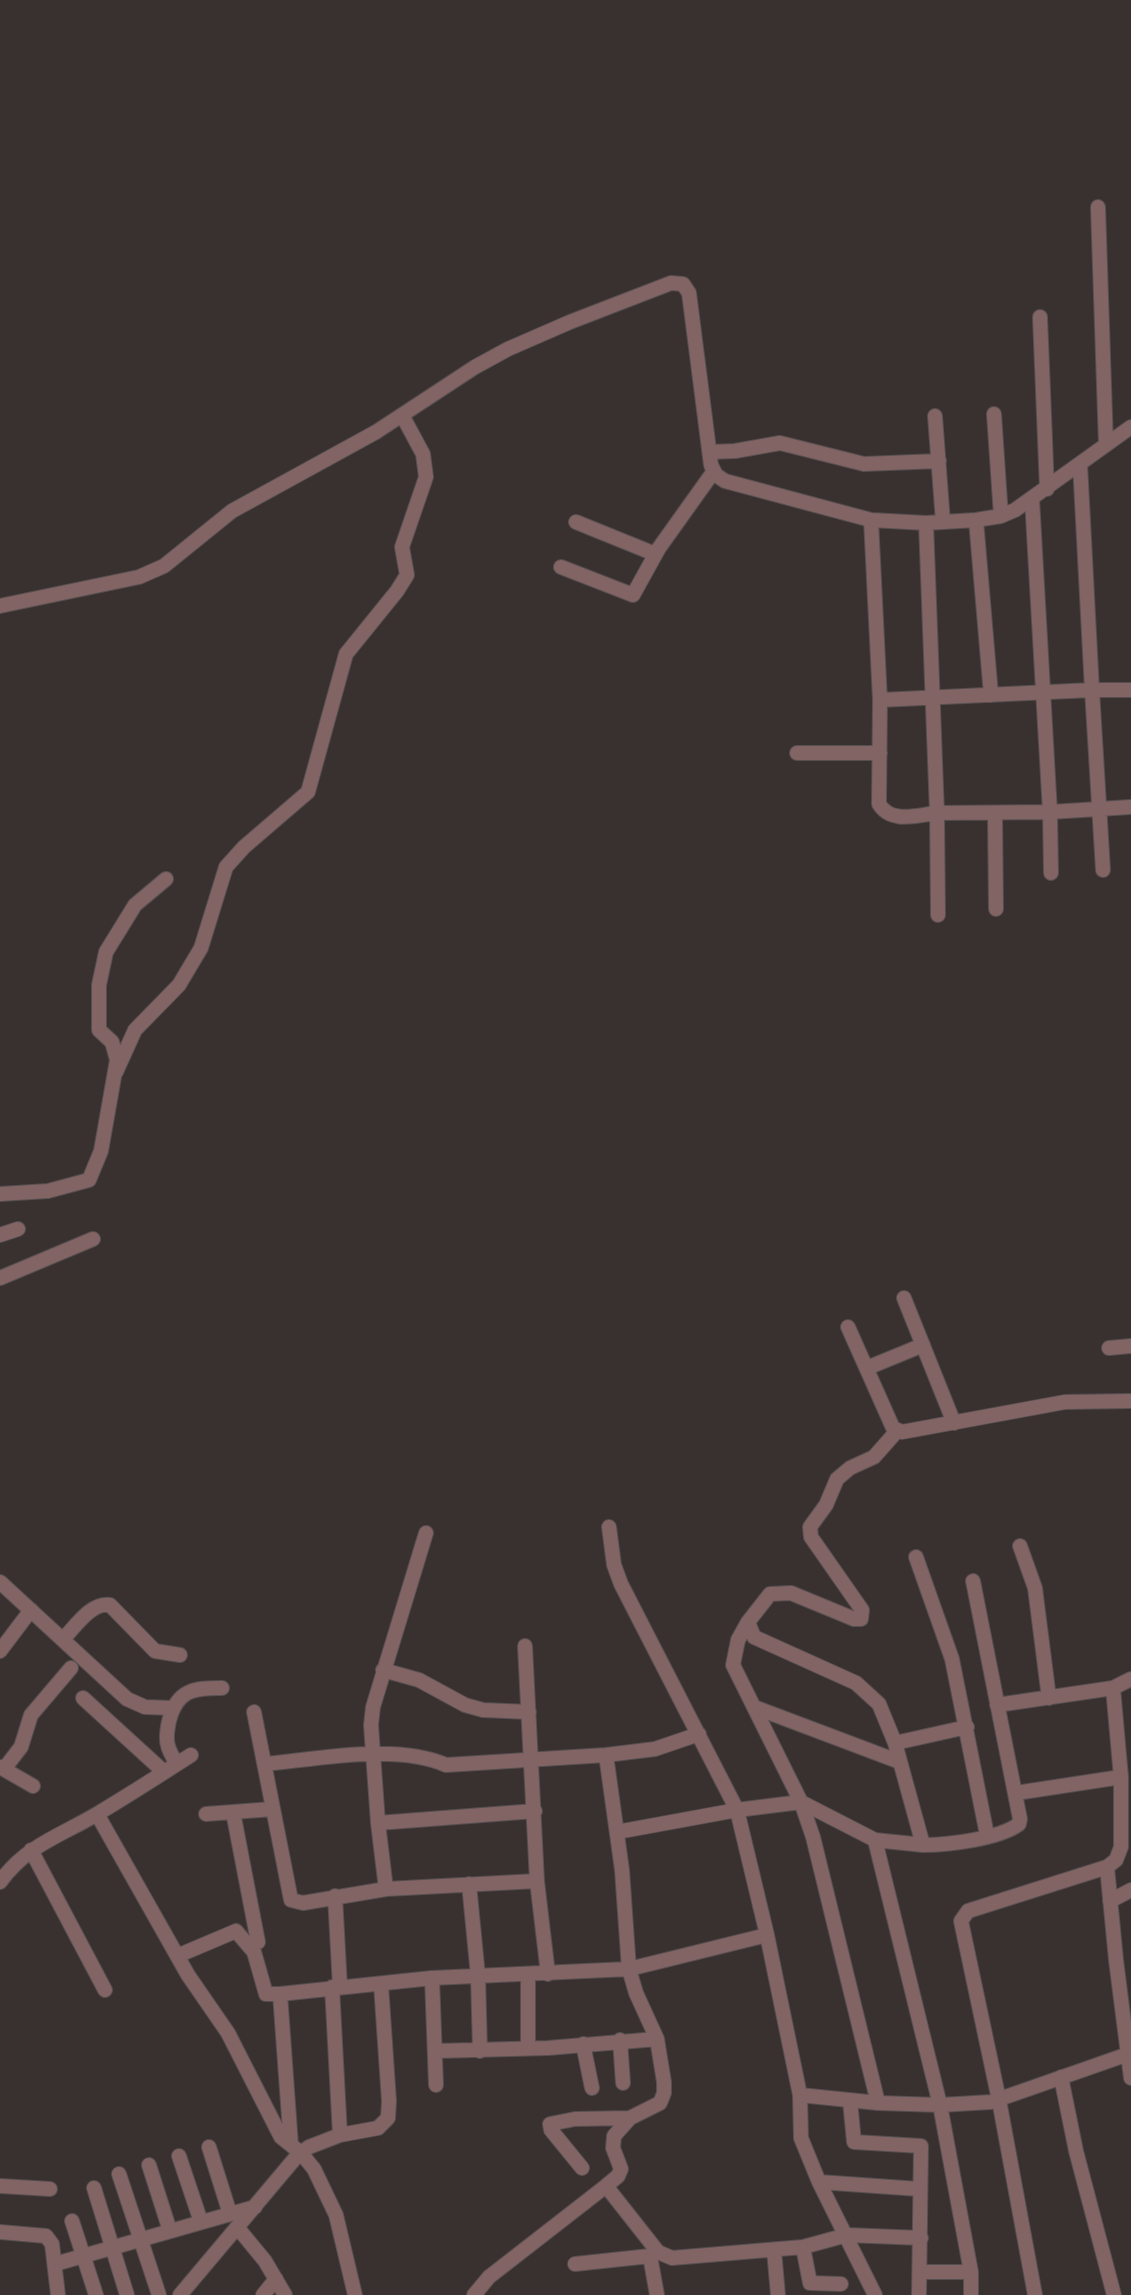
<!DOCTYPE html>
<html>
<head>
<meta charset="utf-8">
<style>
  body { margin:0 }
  canvas { display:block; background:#393030 }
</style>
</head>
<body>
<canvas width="1131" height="2295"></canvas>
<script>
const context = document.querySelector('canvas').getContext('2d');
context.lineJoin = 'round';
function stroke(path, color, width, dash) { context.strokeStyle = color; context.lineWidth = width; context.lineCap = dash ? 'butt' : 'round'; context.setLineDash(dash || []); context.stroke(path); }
const minor = new Path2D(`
  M1098,207L1106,445
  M1040,317L1047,489
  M994,414L1001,516
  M935,416L943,522
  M710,452L735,451L780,443L864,464L939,461
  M871,520L880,700L1092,690L1080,464
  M976,520L991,695
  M576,522L655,554
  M926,523L937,813L1050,812L1032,499
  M561,567L633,595L659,548L714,471
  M0,606L139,577L164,566L232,511L376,432L475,367L508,349L570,322L671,283L683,284L689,293L711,465L716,475L725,481L871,520L926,523L976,520L1001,516L1015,510L1131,427
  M880,700L879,804C891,824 917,815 937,813L938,915
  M797,753H880
  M995,813L996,909
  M1103,870L1092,690H1131
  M1051,873L1050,812L1131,807
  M116,1072L135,1030L179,985L201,948L226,867L244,847L308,792L346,654L397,591L407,575L402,547L426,477L423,454L402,415
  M0,1194L48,1191L89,1180L101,1151L117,1060L112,1042L99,1030V985L106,952L135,905L166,879
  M0,1235L18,1229
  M0,1278L93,1239
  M904,1298L954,1423
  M848,1327L893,1428L902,1432L1065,1402L1131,1401
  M1109,1348L1131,1346
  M867,1368L923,1345
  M897,1431L874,1457L850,1468L837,1479L826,1505L810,1527L811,1537L862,1610L861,1619H854L791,1593L770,1594L748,1622L754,1637L856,1683L879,1704L895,1743L923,1845L875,1840L940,2105L971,2272V2295
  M609,1527L614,1565L621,1584L737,1810L767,1935L800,2095L801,2138L819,2182L875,2295
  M1020,1546L1035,1588L1049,1698
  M916,1557L952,1659L987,1835
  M0,1582L127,1699L145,1707L172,1708
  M748,1622L738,1640L733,1665L801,1802L813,1837L878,2103
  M63,1639C76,1626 91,1602 110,1605L155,1651L180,1655
  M525,1646L537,1881L548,1974
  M0,1651L31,1610
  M383,1670L419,1680L465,1705L483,1710L529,1712
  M83,1698L164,1772
  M997,1705L1113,1688L1131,1679
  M754,1707L900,1762
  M254,1712L291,1900L303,1903L386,1889
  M895,1743L967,1727
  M177,1764C166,1747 165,1740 169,1721C177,1690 193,1688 222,1688
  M265,1764C318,1759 397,1743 446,1765L606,1755L655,1749L699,1734
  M0,1767L33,1786
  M4,1769L21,1747L31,1715L71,1668
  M1016,1793L1121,1777
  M535,1811L378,1823L386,1889L537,1881
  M233,1812L258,1942
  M97,1814L188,1975L228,2033L281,2137L301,2153L314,2169L336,2215L355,2295
  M206,1814L273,1809
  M378,1823L371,1725L373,1707L426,1533
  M617,1832L737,1810L801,1802L875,1840
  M923,1845C948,1845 999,1839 1019,1824L1020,1819L973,1581
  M31,1850L105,1990
  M1107,1867L1116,1960L1131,2078
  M0,1882C27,1845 60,1836 97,1814C129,1795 160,1775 191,1755
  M469,1884L478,1976L480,2051
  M335,1896L340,1987
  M1110,1901L1131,1890
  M177,1956L236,1931L254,1952L266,1994H280L432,1978L629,1969L767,1935
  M528,1976V2048
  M432,1978L436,2085
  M332,1987L340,2135
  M280,1994L291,2145
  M620,2040L623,2083
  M583,2044L592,2088
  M436,2051L548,2048L657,2039
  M1061,2077L1076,2151L1114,2295
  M800,2095L878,2103L940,2105L991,2102L1131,2053
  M850,2101L854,2142L921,2146L919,2295
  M209,2147L230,2214
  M179,2156L201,2222
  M149,2165L170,2231
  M582,2168L551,2130L550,2124L575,2119L630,2118
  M119,2174L159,2295
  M819,2182L919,2189
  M0,2186L50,2189
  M606,2186L618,2176L621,2169L613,2148L614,2136L630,2118L660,2103L664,2093V2082L657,2039L636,1993L629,1969L622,1870L606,1755
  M94,2188L127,2295
  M72,2221L96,2295
  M237,2227L265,2261L285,2295
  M0,2232L46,2236L52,2244L58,2295
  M803,2247L810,2283L841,2284
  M774,2250L778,2295
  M650,2256L657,2295
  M55,2264L255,2207
  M575,2264L650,2256L658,2252
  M921,2272H971
  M180,2295L297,2156L309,2147L340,2135L378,2128L388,2118L389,2101L381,1985
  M263,2295L276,2279
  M474,2295L489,2277L606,2186L658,2252L672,2258L803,2247L847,2235L921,2238
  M1035,2295L999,2100L961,1921L968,1911L1107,1867L1116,1860L1121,1847V1777L1113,1688`);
stroke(minor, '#574f4f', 16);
stroke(minor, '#836465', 14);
</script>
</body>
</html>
